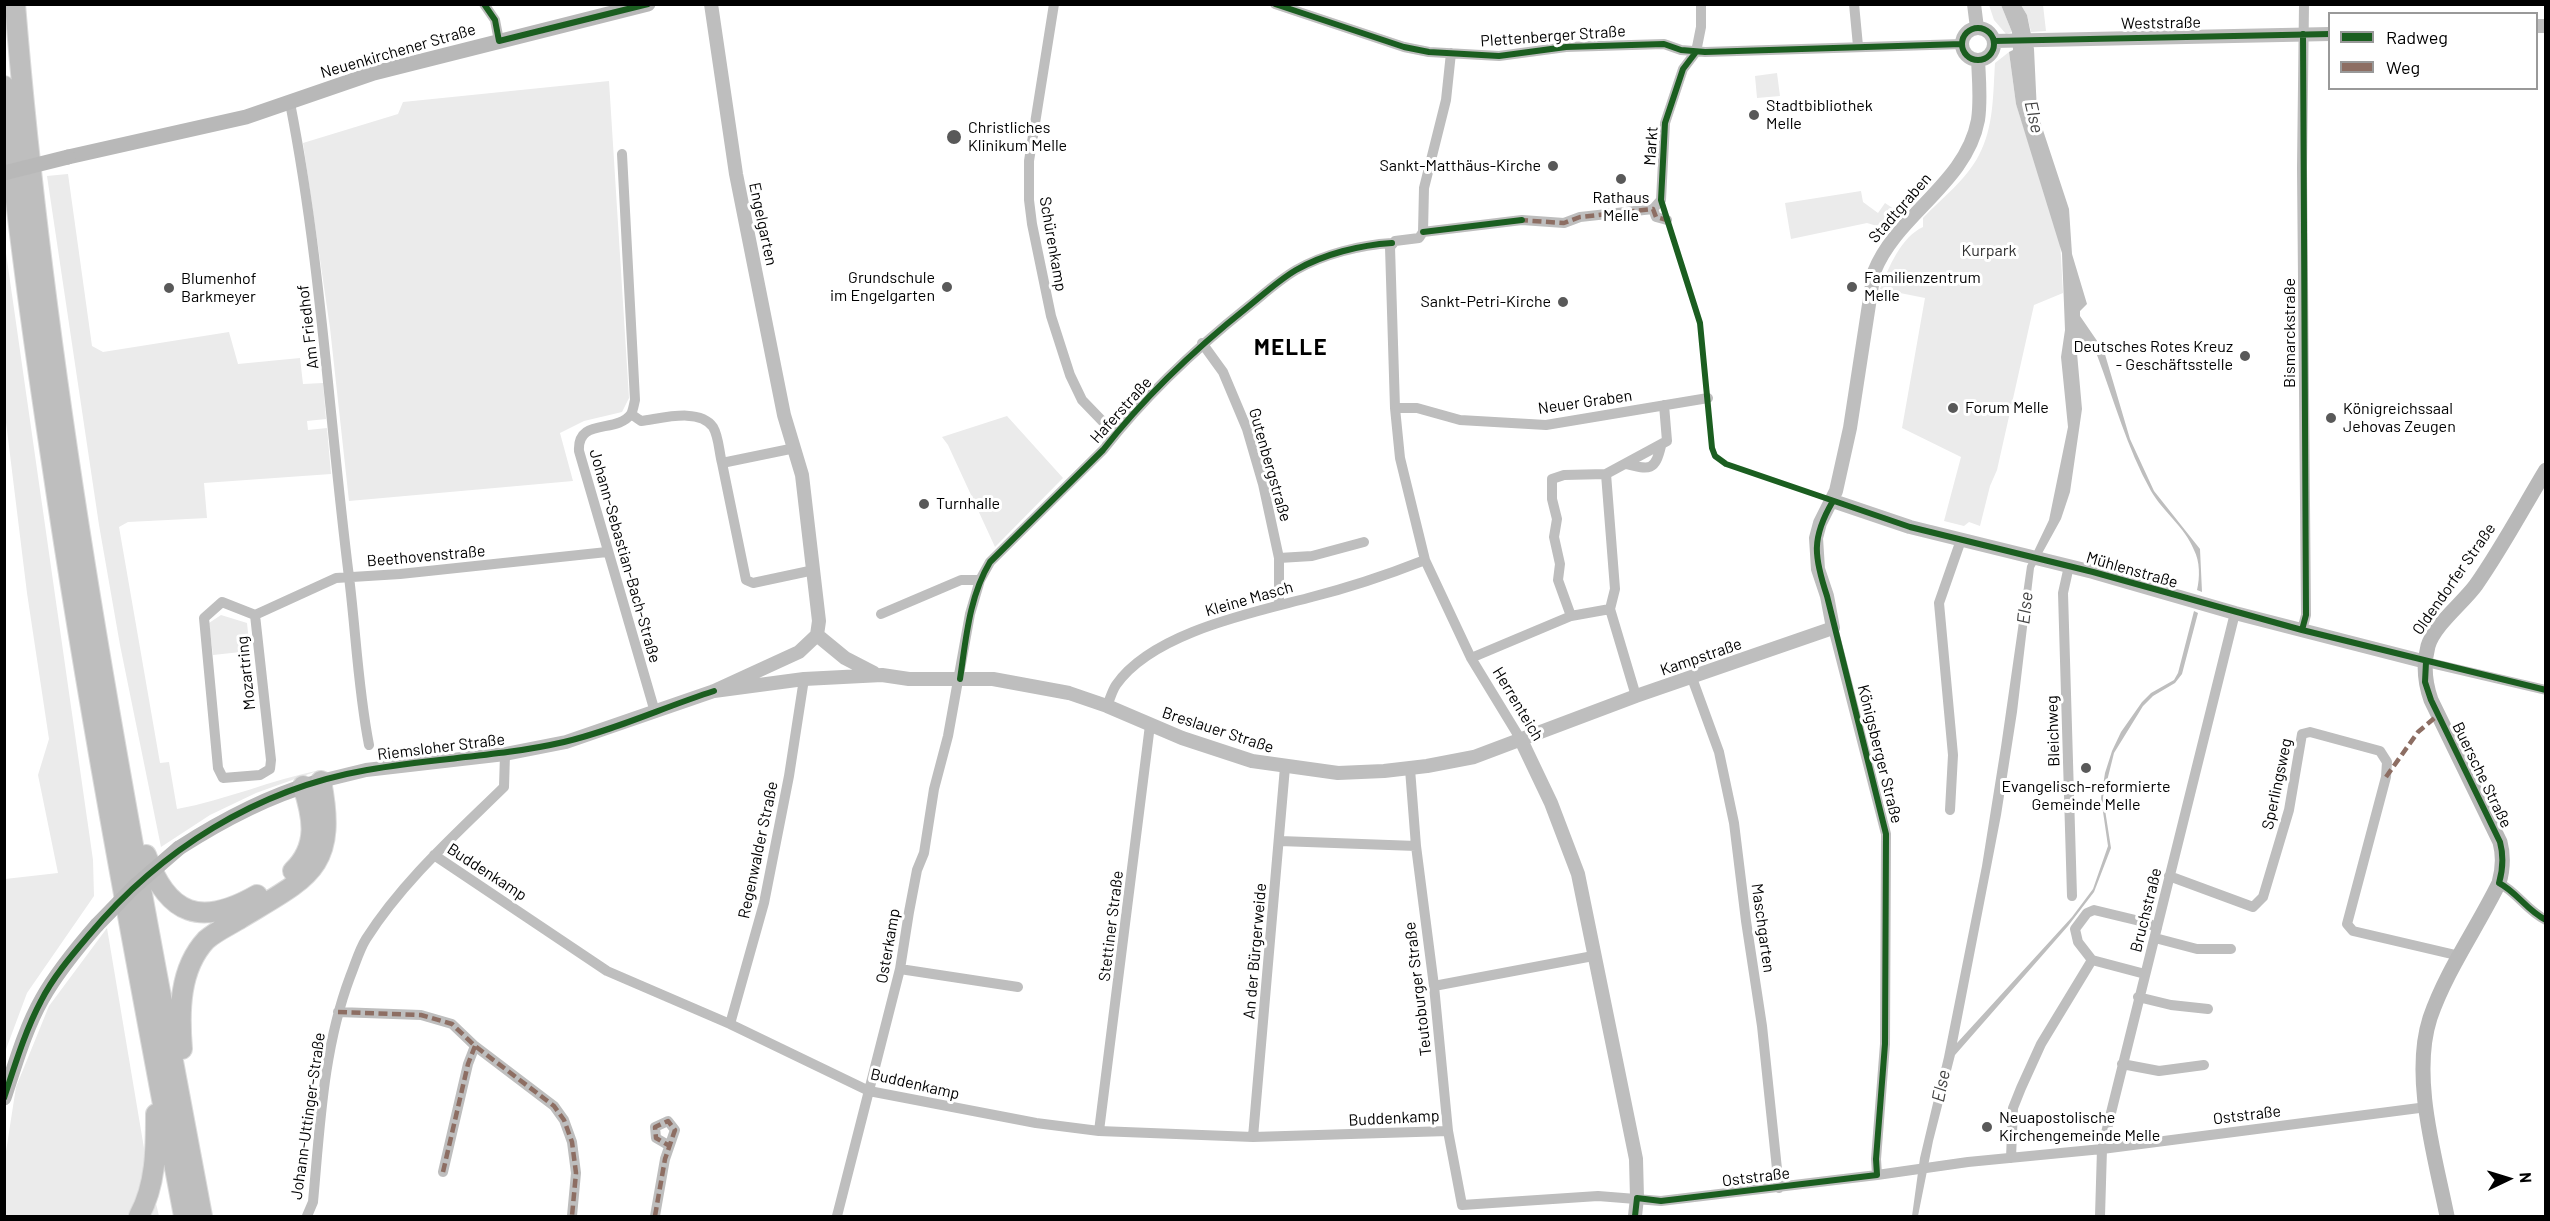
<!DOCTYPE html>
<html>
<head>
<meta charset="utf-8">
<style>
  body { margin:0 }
  #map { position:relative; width:2550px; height:1221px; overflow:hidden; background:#fff; font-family:Barlow,sans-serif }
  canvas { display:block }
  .frame { position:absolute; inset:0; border:6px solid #000; pointer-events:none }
  .legend { position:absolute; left:2328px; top:12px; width:210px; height:78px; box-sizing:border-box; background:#fff; border:2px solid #999; margin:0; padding:8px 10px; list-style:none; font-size:18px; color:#000 }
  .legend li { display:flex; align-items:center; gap:12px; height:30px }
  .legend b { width:30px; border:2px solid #999 }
  .north { position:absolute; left:2478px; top:1149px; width:60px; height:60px; -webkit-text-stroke:4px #fff; paint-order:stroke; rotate:86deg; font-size:16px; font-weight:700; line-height:24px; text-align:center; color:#000 }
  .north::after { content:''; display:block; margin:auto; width:21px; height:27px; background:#000; clip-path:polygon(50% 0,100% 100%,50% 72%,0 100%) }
</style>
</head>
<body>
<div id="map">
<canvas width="2550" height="1221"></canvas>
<div class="frame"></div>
<ul class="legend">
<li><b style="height:8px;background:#1b5e20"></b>Radweg</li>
<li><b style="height:8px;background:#8d6e63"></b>Weg</li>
</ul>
<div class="north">N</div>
</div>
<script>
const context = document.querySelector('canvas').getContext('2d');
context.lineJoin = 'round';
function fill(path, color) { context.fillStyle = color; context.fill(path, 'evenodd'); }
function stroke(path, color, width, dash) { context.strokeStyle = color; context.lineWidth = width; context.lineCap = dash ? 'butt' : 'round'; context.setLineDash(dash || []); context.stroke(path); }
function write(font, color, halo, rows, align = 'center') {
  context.font = font + ' Barlow,sans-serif'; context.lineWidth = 6; context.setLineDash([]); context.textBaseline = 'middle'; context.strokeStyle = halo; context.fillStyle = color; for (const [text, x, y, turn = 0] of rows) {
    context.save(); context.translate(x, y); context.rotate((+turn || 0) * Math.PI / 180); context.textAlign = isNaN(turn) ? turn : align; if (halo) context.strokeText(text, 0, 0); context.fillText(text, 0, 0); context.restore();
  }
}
fill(new Path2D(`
  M1989,5H2001L2012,32L2006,34L1994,20Z
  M2021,5H2043L2046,31L2031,32L2027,15Z
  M2009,52L2016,104L2060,240L2063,293L2034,305L1997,470L1990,486L1980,526L1969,522L1964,526L1944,521L1961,457L1902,428L1925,298L1880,289C1889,267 1901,237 1923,227V218C1941,199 1967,179 1979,155C1994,127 1993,94 1995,63Z
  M1777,73L1780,96L1757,98L1755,76Z
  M609,81L629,398L622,412L584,421L560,433L573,481L349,501L330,328L303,143L398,114L403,102Z
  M68,174L92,346L103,352L229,332L238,364L300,358L303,384L323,383L326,419L307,421L308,430L327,428L331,474L204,483L207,518L128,522L119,527L160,763L169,762L177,809C226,800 271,780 320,770L256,793L210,815L161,847L120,645L99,525L47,176Z
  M1861,191L1863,202L1878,213L1885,203L1894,209V218L1887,229L1867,223L1791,239L1785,203Z
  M5,246L93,860L94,896L27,993L5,1052V879L58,873L38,775L49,739L27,593L5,414Z
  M1007,416L1063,478L995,547L948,445L942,437Z
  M221,615L247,623L250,651L213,655L209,623Z
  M107,928L147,1166L159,1216H5V1158L16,1087L49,1006Z`), '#ebebeb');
fill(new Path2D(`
  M2001,5H2021L2027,15L2034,49L2037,112L2069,209L2072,254L2087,304L2080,311V316L2104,351L2130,439L2154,491L2200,549L2202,592L2197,590C2200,578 2200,561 2194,550C2185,527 2163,512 2151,491C2127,448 2114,400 2097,355L2092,350L2080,347L2077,353L2082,409L2070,492L2061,519L2034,568L2017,712L2001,815L1957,1043L2072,917L2093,889L2108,846L2101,798L2105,773L2112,751L2121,732L2142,702L2151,693L2174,680L2178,673L2194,611L2198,613L2182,674L2175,683L2153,696L2143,706L2114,753L2103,797L2111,848L2094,892L2068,926L1955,1055L1933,1141L1918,1216H1912L1920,1158L1944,1057L1982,866L2001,747L2027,566L2049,520L2068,427L2061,357L2065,330L2062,253L2016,104L2009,52L2013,50L2012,32Z`), '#bebebe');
const motorway = new Path2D(`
  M15,4C48,413 127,815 202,1216
  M4,86C15,212 33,338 52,463C89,715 137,966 184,1216
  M146,855C168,916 201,927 257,895
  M293,871C319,846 313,817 303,786
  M182,1049C179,1012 179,969 206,940C216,931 230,925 241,918C309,877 338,868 321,781
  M139,1216C156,1185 156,1149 156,1114`);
stroke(motorway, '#dbdbdb', 22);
stroke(new Path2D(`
  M484,4L495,20L499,41
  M1054,4L1029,161V200L1032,224L1051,316L1070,375L1082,400L1109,428L1117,432
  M1275,4L1404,47L1429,52L1499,56L1566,47L1664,44L1681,50L1705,52L1962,44
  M1854,4L1858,46
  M290,103C321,260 329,419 349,577C356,633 358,689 369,745
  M622,154L635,400C634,404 633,411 631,414C617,434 577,417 579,451L655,712
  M1653,209L1661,200L1665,123L1683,69L1696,52L1701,27V4
  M1423,232L1419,238L1395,241L1390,247L1395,408L1400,458L1425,560L1471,658L1521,740
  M1423,232L1522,220L1564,223L1580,217L1653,209L1656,217L1667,220
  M1423,232L1424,188L1446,100L1451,53
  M1202,343L1223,372L1247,429L1263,484L1279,558V605
  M1395,408H1417L1460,420L1546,425L1708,398
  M631,414L641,421C660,419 699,407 713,427C719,437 719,452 722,463L795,448
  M722,463L746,580L753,583L814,570
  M1626,464C1650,470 1655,471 1661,446
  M1279,558L1312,556L1364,542
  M2069,566L2063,593L2072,896
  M222,602L255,615L271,760L270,769L260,775L223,778L218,768L204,618Z
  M881,614L961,580H980
  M255,615L336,578L400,574L607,552
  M1571,616L1558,580L1560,564L1554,537L1557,519L1552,499V479L1564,475L1606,474
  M1833,628L1886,834L1885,1044L1876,1159L1877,1175
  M2302,630L2306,615L2302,168L2304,4
  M1471,658L1571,616L1610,609
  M2426,662L2546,690
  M1692,678L1719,752L1734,823L1746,921L1762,1026L1779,1188
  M1636,696L1610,609L1615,589L1606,474L1667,441L1664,405
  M1107,706C1110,699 1112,691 1116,685C1152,633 1251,613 1308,598C1348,588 1387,575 1425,560
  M1410,769L1416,846L1434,986L1448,1131L1462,1205L1598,1196L1661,1201L1877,1175L1968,1162L2102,1149L2427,1107
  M1950,810L1953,755L1939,603L1961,540
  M1280,841L1416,846
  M434,855L607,971L730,1024L869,1091L1036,1123L1099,1131L1253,1137L1448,1131
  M2169,876L2253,907L2263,897L2289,810L2302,734L2310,732L2380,751L2387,762L2386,777L2347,924L2353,931L2460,956
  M2499,883C2517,892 2527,911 2546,920
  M2155,938L2197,949H2231
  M2092,960L2078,942L2075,929L2087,913L2094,910L2148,923L2157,928
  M900,969L1018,987
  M1434,986L1593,956
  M2138,997L2171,1005L2208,1009
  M338,1012L421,1015L452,1024L475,1046L554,1106L564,1120L572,1142L576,1173L572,1216
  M730,1024L764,903L789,776L804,679
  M2122,1064L2159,1071L2204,1065
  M1099,1131L1150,725
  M1253,1137L1285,767
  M2011,1158L2013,1108L2021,1088L2041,1044L2092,960L2145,974
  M443,1172L468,1064L475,1046
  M307,1216L313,1202C320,1126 323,1049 350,977C355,965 359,950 366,939C403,881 455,835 504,787L505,754
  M655,1216L665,1159L675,1130L668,1121L655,1127L656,1138L668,1145
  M837,1216L900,969L909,912L917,870L924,853L934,789L948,736L970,614L980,580L990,562L1103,450C1145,396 1195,349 1249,306C1264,294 1279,280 1296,270C1324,254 1360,245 1392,243
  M2100,1216L2102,1149L2235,613`), '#bebebe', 10);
stroke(new Path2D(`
  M711,4L736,174L784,415L802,475L819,621L817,635
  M1974,4L1977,28
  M2536,26H2546
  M1962 44a16 16 0 1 1 32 0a16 16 0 1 1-32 0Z
  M1994,41L2330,34
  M1833,501L1910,527L2093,572L2235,613L2426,662
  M817,635L845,658L874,673
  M714,691L804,679L882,675L909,679H993L1069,693L1107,706L1182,738L1252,761L1338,773L1384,771L1427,766L1474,757L1636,696L1833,628L1827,596L1818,569L1816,538L1820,523L1836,491L1850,428L1874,272C1897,214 1966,184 1978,120C1981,100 1979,80 1978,60
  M1521,740L1551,803L1578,874L1636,1159L1637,1198L1635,1216
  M321,781L366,770L505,754L566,742L714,691L799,652L817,635`), '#bebebe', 14);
stroke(new Path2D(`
  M68,157L246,117L374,73L648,4
  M179,848C221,821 266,797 314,783
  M4,1098C15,1065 25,1029 42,999C57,972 77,948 97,925
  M2447,1216C2435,1156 2411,1077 2430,1018C2446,971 2477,928 2499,883C2503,869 2504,857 2500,842L2431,700C2425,683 2423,665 2428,646C2434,625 2463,603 2476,585C2502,548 2523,508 2546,470`), '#b8b8b8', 15);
stroke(motorway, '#bebebe', 20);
stroke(new Path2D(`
  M4,173L68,157
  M97,925L134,887L179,848`), '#b8b8b8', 15);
stroke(new Path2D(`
  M1519,220L1564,223L1580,217L1653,209L1656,217L1667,220L1668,223
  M2386,777L2418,732L2438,715
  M338,1012L421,1015L452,1024L475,1046L554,1106L564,1120L572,1142L576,1173L572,1216
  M443,1172L468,1064L475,1046
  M655,1216L665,1159L675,1130L668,1121L655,1127L656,1138L668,1145`), '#8d6e63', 4.5, [9, 4.5]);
stroke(new Path2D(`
  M484,4L495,20L499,41L648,4
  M1275,4L1404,47L1429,52L1499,56L1566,47L1664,44L1681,50L1705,52L1962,44
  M1962 44a16 16 0 1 1 32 0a16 16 0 1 1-32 0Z
  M1994,41L2330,34
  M1696,52L1683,69L1665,123L1661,200L1700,323L1712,448L1715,456L1726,464L1910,527L2093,572L2302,630L2546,690
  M1423,232L1522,220
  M2302,630L2306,615L2303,34
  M2426,662L2425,682L2431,700L2500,842C2504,857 2503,869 2499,883C2517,892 2527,911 2546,920
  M960,679C966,639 969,597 990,562L1103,450C1145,396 1195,349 1249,306C1264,294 1279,280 1296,270C1324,254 1360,245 1392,243
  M4,1098C15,1065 25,1031 41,1001C53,977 72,955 89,935C160,850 257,789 367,770C432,758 499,757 564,742C615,730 664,707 714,691
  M1635,1216L1637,1198L1661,1201L1877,1175L1876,1159L1885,1044L1886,834L1827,596C1814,557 1811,538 1833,501`), '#1b5e20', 6);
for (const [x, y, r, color] of [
  [1754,115,6,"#595959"],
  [954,137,8,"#595959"],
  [1553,166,6,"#595959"],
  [1621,179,6,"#595959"],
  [947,287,6,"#595959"],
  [1852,287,6,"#595959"],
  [169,288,6,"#595959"],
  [1563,302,6,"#595959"],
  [2245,356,6,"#595959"],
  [1953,408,6,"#595959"],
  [2331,418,6,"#595959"],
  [924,504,6,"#595959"],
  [2086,768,6,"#595959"],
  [1987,1127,6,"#595959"]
]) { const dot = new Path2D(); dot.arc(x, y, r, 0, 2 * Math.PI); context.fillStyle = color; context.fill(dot); stroke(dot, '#fff', 2); }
write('16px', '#000', '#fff', [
  ["Weststraße",2161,23,-1],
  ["Plettenberger Straße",1553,36,-4],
  ["Neuenkirchener Straße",398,51,-16],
  ["Markt",1651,146,-86],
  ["Stadtgraben",1900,208,-49],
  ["Engelgarten",763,224,78],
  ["Schürenkamp",1053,244,80],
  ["Am Friedhof",308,327,-97],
  ["Bismarckstraße",2290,333,-90],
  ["Neuer Graben",1585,402,-8],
  ["Haferstraße",1121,410,-48],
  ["Gutenbergstraße",1270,465,74],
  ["Beethovenstraße",426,556,-5],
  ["Johann-Sebastian-Bach-Straße",625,556,74],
  ["Mühlenstraße",2132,570,16],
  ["Oldendorfer Straße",2454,579,-55],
  ["Kleine Masch",1249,599,-16],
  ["Kampstraße",1701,657,-19],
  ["Mozartring",246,673,-96],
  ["Herrenteich",1518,704,59],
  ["Breslauer Straße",1218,730,18],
  ["Bleichweg",2053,731,-92],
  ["Riemsloher Straße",441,747,-7],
  ["Königsberger Straße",1880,754,76],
  ["Buersche Straße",2482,775,64],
  ["Sperlingsweg",2277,784,-78],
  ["Regenwalder Straße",758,850,-78],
  ["Buddenkamp",487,872,33],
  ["Bruchstraße",2146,910,-76],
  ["Stettiner Straße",1111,926,-83],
  ["Maschgarten",1763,928,82],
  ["Osterkamp",888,946,-80],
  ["An der Bürgerweide",1255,951,-85],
  ["Teutoburger Straße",1418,989,-97],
  ["Buddenkamp",915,1084,13],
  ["Oststraße",2247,1115,-7],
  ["Johann-Uttinger-Straße",308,1116,-82],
  ["Buddenkamp",1394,1118,-3],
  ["Oststraße",1756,1177,-7]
]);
write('16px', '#000', '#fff', [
  ["Stadtbibliothek",1766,106],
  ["Melle",1766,124],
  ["Christliches",968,128],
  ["Klinikum Melle",968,146],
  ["Sankt-Matthäus-Kirche",1541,166,"right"],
  ["Rathaus",1621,198,"center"],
  ["Melle",1621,216,"center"],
  ["Grundschule",935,278,"right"],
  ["im Engelgarten",935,296,"right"],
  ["Familienzentrum",1864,278],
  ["Melle",1864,296],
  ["Blumenhof",181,279],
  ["Barkmeyer",181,297],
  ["Sankt-Petri-Kirche",1551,302,"right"],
  ["Deutsches Rotes Kreuz",2233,347,"right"],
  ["- Geschäftsstelle",2233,365,"right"],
  ["Forum Melle",1965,408],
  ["Königreichssaal",2343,409],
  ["Jehovas Zeugen",2343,427],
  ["Turnhalle",936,504],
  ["Evangelisch-reformierte",2086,787,"center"],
  ["Gemeinde Melle",2086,805,"center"],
  ["Neuapostolische",1999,1118],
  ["Kirchengemeinde Melle",1999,1136]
], 'left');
write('16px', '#323232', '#fff', [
  ["Kurpark",1989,251]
]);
write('italic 18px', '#434343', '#fff', [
  ["Else",2034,117,77],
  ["Else",2025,608,-84],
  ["Else",1941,1086,-79]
]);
context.letterSpacing = '1.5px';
write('bold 22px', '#000', '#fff', [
  ["MELLE",1291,348]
]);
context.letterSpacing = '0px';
</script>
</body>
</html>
